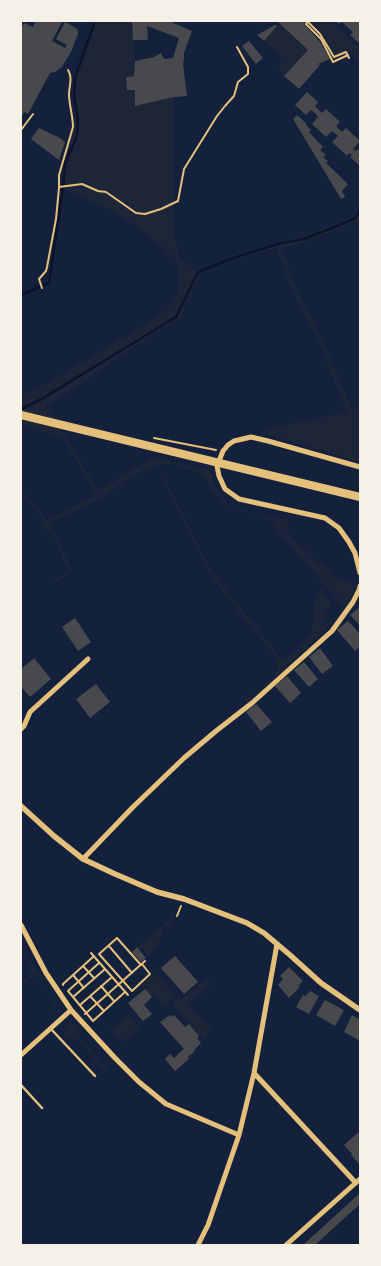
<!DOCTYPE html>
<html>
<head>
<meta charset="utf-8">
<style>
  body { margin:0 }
  #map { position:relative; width:381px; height:1266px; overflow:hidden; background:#14213d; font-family:"Libre Baskerville",serif }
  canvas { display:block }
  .frame { position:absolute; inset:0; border:22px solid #f6f1e7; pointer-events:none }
</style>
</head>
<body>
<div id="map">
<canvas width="381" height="1266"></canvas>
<div class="frame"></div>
</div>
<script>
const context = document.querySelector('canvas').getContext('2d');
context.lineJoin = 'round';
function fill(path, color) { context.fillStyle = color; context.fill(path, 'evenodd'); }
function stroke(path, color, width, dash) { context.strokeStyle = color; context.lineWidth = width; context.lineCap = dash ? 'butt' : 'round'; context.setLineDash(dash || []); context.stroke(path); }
fill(new Path2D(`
  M102,21H132L135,61L134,76L126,77L127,90H135V106L174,97V231L179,257L197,270L232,256L305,235L348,219L352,216L353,217L360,209V215L358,217H360V223L355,222L307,241L282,248L297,292L322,338L352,410L360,407V462L259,432L284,425L347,412L318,339L293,294L277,248L232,260L200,274L179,320L159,330L110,363L55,402L46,407C65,433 81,462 97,490L155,457L211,471C213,484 217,496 229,504C240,512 275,517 290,520L287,527L289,533L294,540L309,552L317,562L326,568L331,575L347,583L355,580L352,597L345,605H343L327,587L322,591L332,604L325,614L326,615L324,619L331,623L319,637L287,665L286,667L247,703L244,698C259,695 270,679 278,668V664L273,654L220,588L208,571L160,474L162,473L211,569L223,586L280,656L283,659H286L311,633L314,617V604L317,593L324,585L268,519L259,515L238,511L221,502L201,474L195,471L171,464H162L154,466L124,481L103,498L51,522L72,571L55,583L53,581L68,571L52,532L46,529H42L44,521L21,493V488L47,520L96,496L64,440L31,427L21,426V396L42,386L144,325L166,310L175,299L179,286V272L176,260L163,248L139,228L116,213L63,188L62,173L73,137L76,118L72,91L73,80L91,27L93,23Z
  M311,21H331L360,48V63L347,51L335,56L322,33Z
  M279,23L308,50L284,76L280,71L278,62L282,57L264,41Z
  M173,909L174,915L171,928L164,926L158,947L148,956L142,948L140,950L137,947L173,916L171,913Z
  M21,939L27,956L52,991C56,1001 58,1010 51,1018C52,1013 55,1007 54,1002C53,991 42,981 35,974L21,987V982L33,971C27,961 21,951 21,939Z
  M155,973L176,995L163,1007L153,995L151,996L141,985Z
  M206,978L212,984L189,1005L211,1030L204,1041L172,1005L180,997L182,999Z
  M128,1015L139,1027L121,1043L110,1030Z
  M74,1023L79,1026L80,1037L107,1068L104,1071L78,1040L65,1037L64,1029L68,1024Z`), '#1d2539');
stroke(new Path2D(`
  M21,295L49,283L63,188L65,164L77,136L78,119L74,96L75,78L94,24
  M21,409L40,400L176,317L198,272L233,258L278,244L307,238L354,219L360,211`), '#0b132b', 2.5);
fill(new Path2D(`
  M36,21L62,22L52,41L65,48L67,45L56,39L65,22L76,28L78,30V34L71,52L62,67L55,72L50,73L28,114L24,112L21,119V28L24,23L33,27Z
  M132,21H169L192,31L184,53V59L183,64L187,96L174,97L135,106V90H127L126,77L134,76L135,61L154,57L161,53L164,59L173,58L179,38L147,26L148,40H133Z
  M277,21H307L304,24L320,42L330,59L318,64L320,65L299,89L284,76L308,50Z
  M335,21H360V44L350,35L353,32L342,22L339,24Z
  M275,25L277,26L264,41L257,35Z
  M249,41L263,58L256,64L242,46Z
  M307,92L318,102L315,106L322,113L326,109L340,122L336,126L342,132L346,128L360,141L353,149L356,151L358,149L360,151V166L350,157L352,155L349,153L347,156L332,142L338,136L332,131L326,137L312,124L318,117L316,114L311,110L306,115L295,105Z
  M297,115L307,124L306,125L311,130L309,132L323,147L320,150L326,155L323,157L328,161L326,163L348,184L342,191L345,197L341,199L293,119Z
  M39,128L60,138L65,142L59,160L31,139Z
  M360,607V623L359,624L350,615Z
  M75,618L91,642L78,651L62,627Z
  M348,621L360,634V646L355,651L337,630Z
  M320,648L333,666L322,674L309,657Z
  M34,658L51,679L30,697L21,687V669Z
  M304,662L318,679L309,687L294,670Z
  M287,676L301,693L290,703L275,686Z
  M96,684L110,702L90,718L76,699Z
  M256,704L272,722L261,731L246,712Z
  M137,947L146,958L141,962L132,952Z
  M175,956L198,982L184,994L161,968Z
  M289,967L303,981L298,986L300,987L289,998L278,985L283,979L280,976Z
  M145,989L152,997L144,1005L152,1014L143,1021L128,1003Z
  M310,991L319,996L309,1014L296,1007L303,995L305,996Z
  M325,1000L344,1010L335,1026L316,1015Z
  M170,1015L172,1017L174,1015L185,1027L189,1024L199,1036L197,1038L201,1043L194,1050L195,1051L188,1057L189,1059L175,1071L165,1059L170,1054L174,1058L184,1049L160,1022Z
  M352,1015L360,1020V1041L344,1032Z
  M360,1131V1165L351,1155L352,1154L344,1145Z
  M360,1193V1204L315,1245H303Z`), '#48494c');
stroke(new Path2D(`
  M308,21L306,24L321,39L333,62L348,55
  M308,22L320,34L334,57L346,52L349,58
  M21,130L33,114
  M59,187L82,184L98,191L106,192L136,213L145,214L161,209L178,201L184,169L217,116L225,106L234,96L238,82L248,74V67L237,47
  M42,288L39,279L46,271L47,267L56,219L59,188V175L73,127C73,116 69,105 69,94C69,86 73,78 68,70
  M154,438L216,450
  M177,916L181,906
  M109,946L132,973
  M91,953L128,995
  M141,965L117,938L99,954L132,991L150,974L142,964
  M83,966L94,978
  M73,975L84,988
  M63,985V984L94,956
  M101,986L114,1001
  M68,991L93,1021L125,992
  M68,991L99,963
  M90,996L104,1011
  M73,997L105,969
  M80,1005L112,977
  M85,1014L145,961`), '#e5c07b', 2);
stroke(new Path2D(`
  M51,1029L95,1076
  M21,1085L42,1108`), '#e5c07b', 2.5);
stroke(new Path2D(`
  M360,467L268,441L251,437L234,441L228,445L223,451L217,466L219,476L225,489L239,499L325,518L339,528L349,542L355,553L360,573
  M21,729L24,726L30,712L88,659
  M83,859L133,807L184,758L216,731L252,703L332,631L353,602L359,590L360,586
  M21,925L46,973L71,1010L115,1058L139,1082L166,1104L239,1135
  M21,1055L71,1010
  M254,1073L356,1183
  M198,1245L208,1225L239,1135L254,1073L277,944
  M286,1245L360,1179`), '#e5c07b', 5);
stroke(new Path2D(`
  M21,806L54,836L83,859L115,874L157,892L184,899L247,923L264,933L290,955L321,983L360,1010`), '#e5c07b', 5.5);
stroke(new Path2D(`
  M21,415L360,497`), '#e5c07b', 8);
</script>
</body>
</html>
